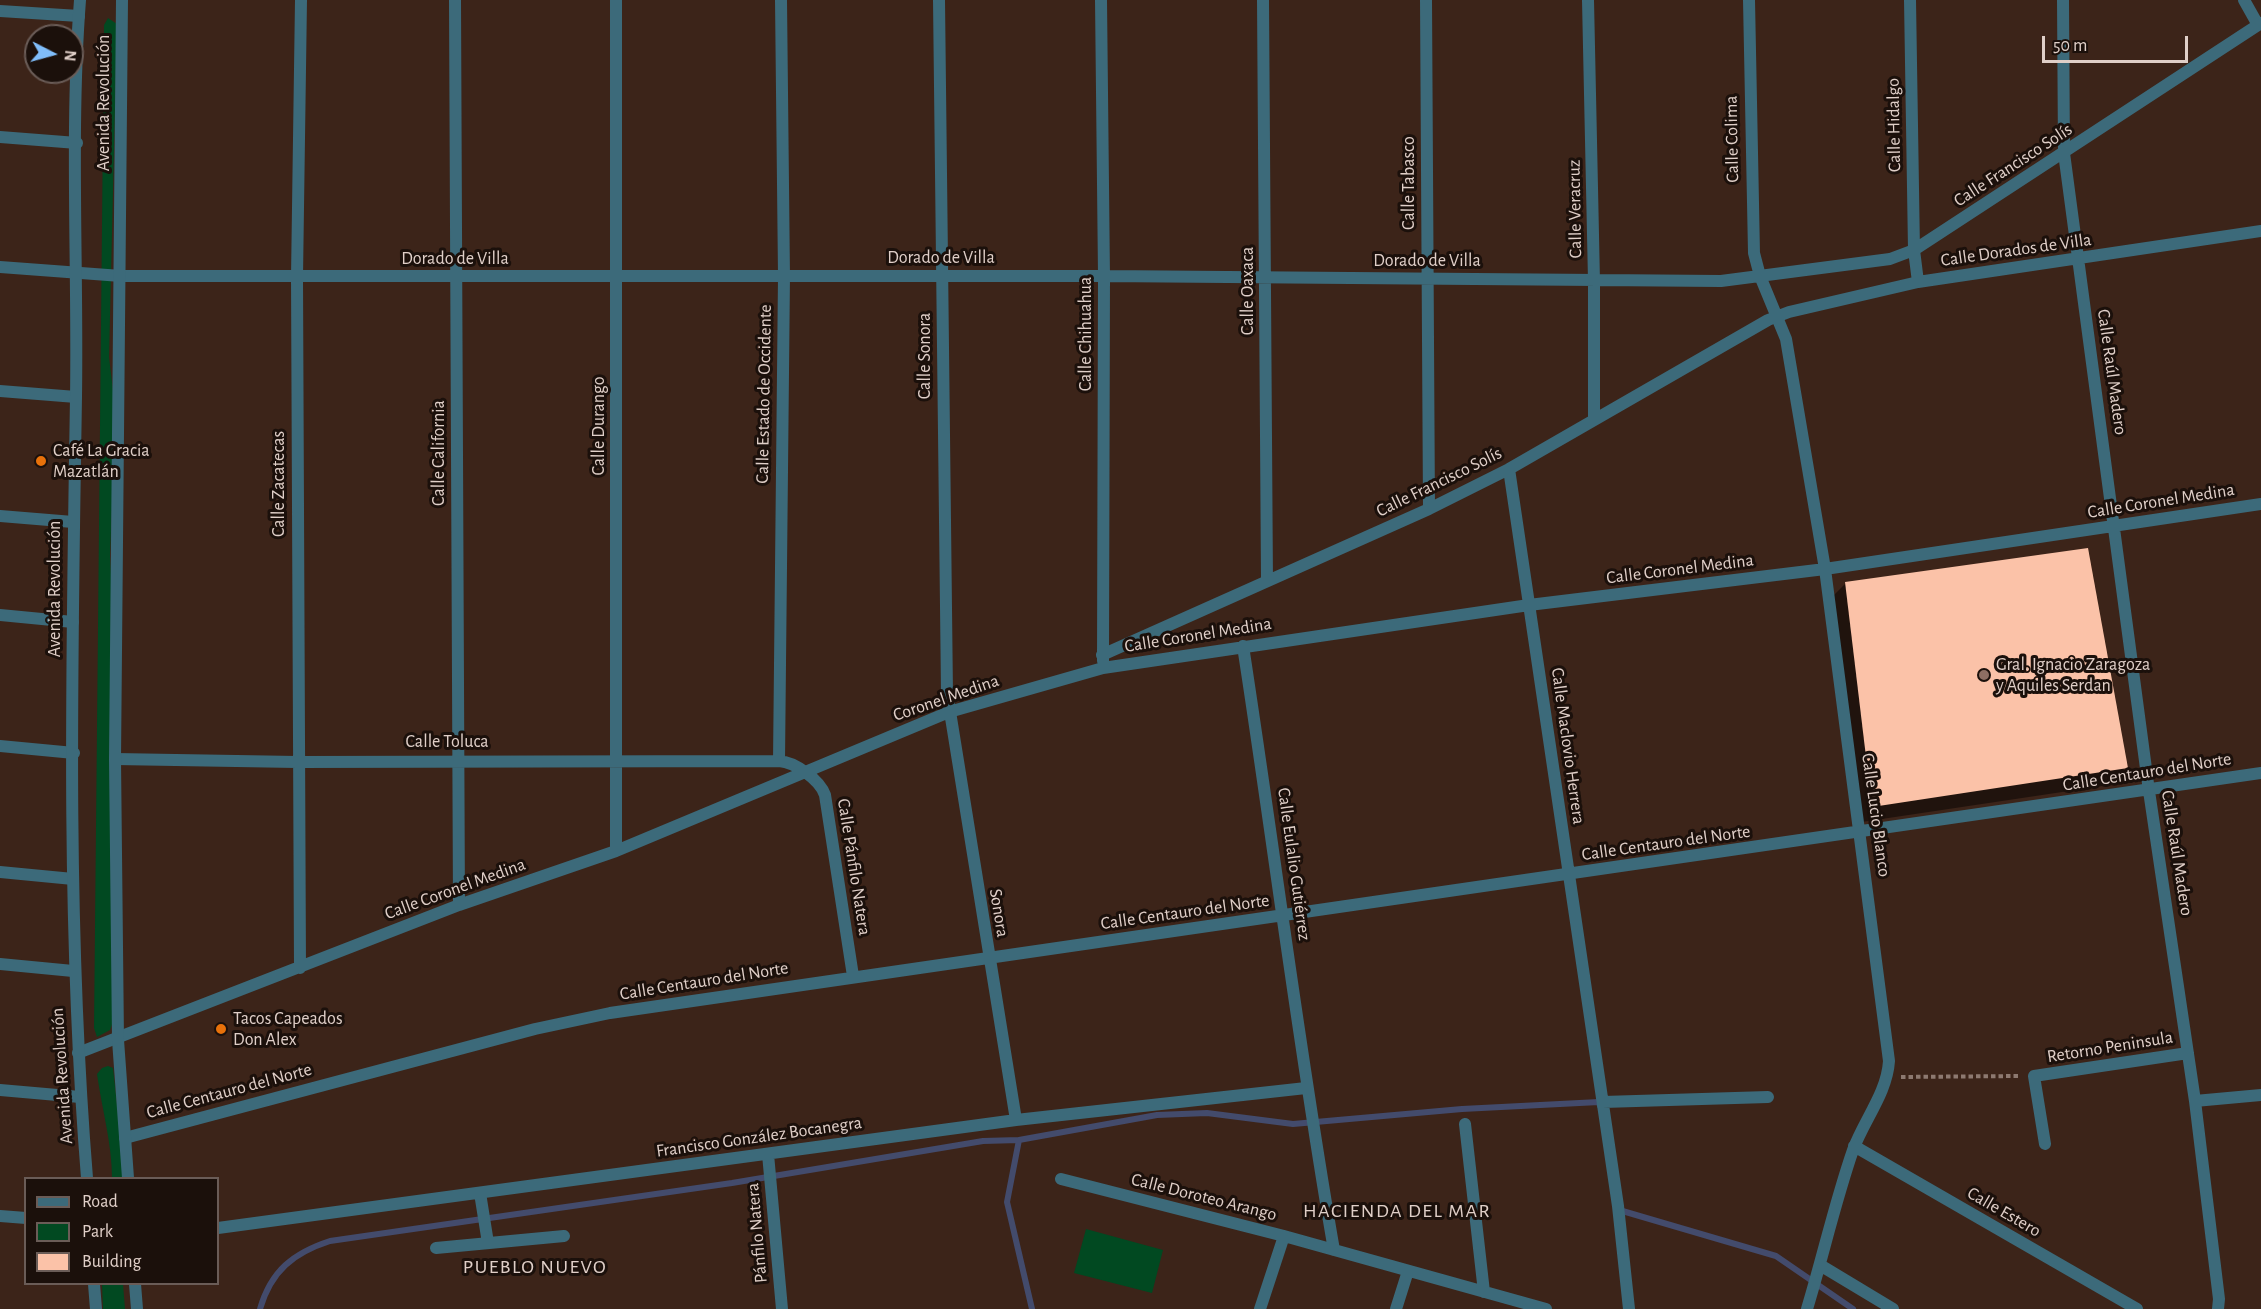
<!DOCTYPE html>
<html>
<head>
<meta charset="utf-8">
<style>
  body { margin:0 }
  #map { position:relative; width:2261px; height:1309px; overflow:hidden; background:#3c2419; font-family:"Alegreya Sans",sans-serif }
  canvas { display:block }
  .legend { position:absolute; left:24px; top:1177px; width:195px; height:108px; box-sizing:border-box; background:#1b100b; border:2px solid #6a5c57; margin:0; padding:8px 10px; list-style:none; font-size:18px; color:#e0cfc8 }
  .legend li { display:flex; align-items:center; gap:12px; height:30px }
  .legend b { width:30px; border:2px solid #6a5c57 }
  .north { position:absolute; left:24px; top:24px; width:60px; height:60px; box-sizing:border-box; background:#1b100b; border:2px solid #6a5c57; border-radius:50%; rotate:96deg; font-size:16px; font-weight:700; line-height:24px; text-align:center; color:#e0cfc8 }
  .north::after { content:''; display:block; margin:auto; width:21px; height:27px; background:#80bdfa; clip-path:polygon(50% 0,100% 100%,50% 72%,0 100%) }
  .scale { position:absolute; left:2042px; top:36px; width:146px; height:27px; box-sizing:border-box; border:3px solid #e0cfc8; border-top:0; padding-left:8px; font-size:18px; line-height:21px; white-space:nowrap; color:#e0cfc8; -webkit-text-stroke:4px #1b100b; paint-order:stroke }
</style>
</head>
<body>
<div id="map">
<canvas width="2261" height="1309"></canvas>
<ul class="legend">
<li><b style="height:8px;background:#3c6a7a"></b>Road</li>
<li><b style="height:16px;background:#014921"></b>Park</li>
<li><b style="height:16px;background:#fbc2a8"></b>Building</li>
</ul>
<div class="north">N</div>
<div class="scale">50 m</div>
</div>
<script>
const context = document.querySelector('canvas').getContext('2d');
context.lineJoin = 'round';
function fill(path, color) { context.fillStyle = color; context.fill(path, 'evenodd'); }
function stroke(path, color, width, dash) { context.strokeStyle = color; context.lineWidth = width; context.lineCap = dash ? 'butt' : 'round'; context.setLineDash(dash || []); context.stroke(path); }
function write(font, color, halo, rows, align = 'center') {
  context.font = font + ' "Alegreya Sans",sans-serif'; context.lineWidth = 6; context.setLineDash([]); context.textBaseline = 'middle'; context.strokeStyle = halo; context.fillStyle = color; for (const [text, x, y, turn = 0] of rows) {
    context.save(); context.translate(x, y); context.rotate((+turn || 0) * Math.PI / 180); context.textAlign = isNaN(turn) ? turn : align; if (halo) context.strokeText(text, 0, 0); context.fillText(text, 0, 0); context.restore();
  }
}
fill(new Path2D(`
  M108,18L117,24L109,357L116,416L110,555L112,593L113,1022L110,1030L97,1037L94,1028L104,25Z
  M108,1066L113,1068L125,1178H112C112,1143 102,1110 97,1074L102,1068Z
  M1086,1229L1163,1250L1152,1293L1074,1273Z
  M102,1284H123L125,1309H103Z`), '#014921');
fill(new Path2D(`
  M1846,583L2126,767L2109,785L1855,823L1829,600Z`), '#0007');
stroke(new Path2D(`
  M1619,1210L1776,1256L1853,1309
  M260,1309C271,1271 293,1253 330,1241L732,1183L983,1141L1019,1140
  M1032,1309L1007,1202L1019,1140L1157,1115L1207,1113L1293,1124L1462,1109L1599,1102L1600,1106`), '#434b6c', 6);
fill(new Path2D(`
  M2088,548L2128,768L1872,807L1845,582Z`), '#fbc2a8');
stroke(new Path2D(`
  M1901,1077L2019,1076`), '#8d7970', 4, [4.5, 3]);
stroke(new Path2D(`
  M455,0L459,905
  M781,0L784,276L779,761C795,762 820,780 825,795L853,976
  M939,0L947,693L1016,1120
  M1101,0L1104,276L1103,661
  M1263,0L1267,581
  M1426,0L1429,509
  M1588,0L1594,281V418
  M1749,0L1754,253L1760,276L1786,339L1825,569L1889,1061C1887,1093 1864,1120 1853,1150C1835,1202 1823,1256 1807,1309
  M1910,0L1914,250L1918,282
  M2063,0L2064,153L2149,791L2195,1101L2219,1299L2218,1309
  M2244,0L2258,25
  M0,11L79,16
  M0,137L77,143
  M0,267L121,276H1104L1721,281L1890,259L1914,250L2261,23
  M0,391L76,397
  M1509,469L1618,1206L1629,1309
  M0,516L73,522
  M0,615L73,622
  M1243,646C1274,847 1299,1050 1334,1250
  M1102,655L1429,509L1509,469L1768,320L1789,312L1918,282L2261,231
  M0,746L74,753
  M115,759L297,762L779,761
  M616,851V0
  M0,872L73,879
  M0,964L73,971
  M300,968L297,277L301,0
  M78,1053L459,905L616,851L949,712L1103,668L1529,605L1825,569L2261,504
  M0,1090L80,1097
  M2195,1101L2261,1095
  M1603,1102L1768,1097
  M1465,1124L1484,1292
  M125,1138L535,1029L610,1013L2261,773
  M2045,1144L2034,1076L2188,1053
  M1854,1146L2137,1309
  M768,1154L782,1309
  M1061,1179L1284,1236L1546,1309
  M480,1193L488,1243
  M0,1216L26,1218
  M218,1228L1016,1120L1306,1088
  M436,1248L564,1236
  M1820,1265L1893,1309
  M1260,1309L1284,1236
  M1396,1309L1408,1271`), '#3c6a7a', 12);
stroke(new Path2D(`
  M80,0C70,131 78,265 76,397C72,657 66,919 87,1178
  M122,0L115,759L118,1040L128,1178
  M94,1284L96,1309
  M135,1284L137,1309`), '#3c6a7a', 12);
for (const [x, y, r, color] of [
  [41,461,6,"#e8710a"],
  [1984,675,6,"#8d6e63"],
  [221,1029,6,"#e8710a"]
]) { const dot = new Path2D(); dot.arc(x, y, r, 0, 2 * Math.PI); context.fillStyle = color; context.fill(dot); stroke(dot, '#1b100b', 2); }
write('18px', '#e0cfc8', '#1b100b', [
  ["Avenida Revolución",104,103,-90],
  ["Calle Hidalgo",1894,125,-91],
  ["Calle Colima",1732,139,-91],
  ["Calle Francisco Solís",2013,165,-33],
  ["Calle Tabasco",1409,183,-90],
  ["Calle Veracruz",1575,209,-91],
  ["Calle Dorados de Villa",2016,250,-8],
  ["Dorado de Villa",941,258],
  ["Dorado de Villa",455,259],
  ["Dorado de Villa",1427,261],
  ["Calle Oaxaca",1248,291,-90],
  ["Calle Chihuahua",1086,334,-90],
  ["Calle Sonora",925,356,-90],
  ["Calle Raúl Madero",2112,372,82],
  ["Calle Estado de Occidente",764,394,-89],
  ["Calle Durango",599,426,-90],
  ["Calle California",439,453,-90],
  ["Calle Francisco Solís",1439,482,-26],
  ["Calle Zacatecas",279,484,-90],
  ["Calle Coronel Medina",2161,501,-9],
  ["Calle Coronel Medina",1680,569,-7],
  ["Avenida Revolución",55,589,-90],
  ["Calle Coronel Medina",1198,635,-9],
  ["Coronel Medina",946,698,-19],
  ["Calle Toluca",447,742],
  ["Calle Maclovio Herrera",1568,746,82],
  ["Calle Centauro del Norte",2147,772,-9],
  ["Calle Lucio Blanco",1876,815,82],
  ["Calle Centauro del Norte",1666,843,-8],
  ["Calle Raúl Madero",2177,853,81],
  ["Calle Eulalio Gutiérrez",1294,864,82],
  ["Calle Pánfilo Natera",854,867,81],
  ["Calle Coronel Medina",455,889,-20],
  ["Calle Centauro del Norte",1185,912,-8],
  ["Sonora",999,913,81],
  ["Calle Centauro del Norte",704,981,-9],
  ["Retorno Peninsula",2110,1047,-9],
  ["Avenida Revolución",62,1076,-94],
  ["Calle Centauro del Norte",229,1091,-15],
  ["Francisco González Bocanegra",759,1137,-8],
  ["Calle Doroteo Arango",1204,1197,14],
  ["Calle Estero",2004,1212,30],
  ["Pánfilo Natera",757,1233,-95]
]);
write('18px', '#e0cfc8', '#1b100b', [
  ["Café La Gracia",53,451],
  ["Mazatlán",53,472],
  ["Gral. Ignacio Zaragoza",1996,665],
  ["y Aquiles Serdan",1996,686],
  ["Tacos Capeados",233,1019],
  ["Don Alex",233,1040]
], 'left');
context.letterSpacing = '1.5px';
write('20px', '#e0cfc8', '#1b100b', [
  ["HACIENDA DEL MAR",1397,1211],
  ["PUEBLO NUEVO",535,1267]
]);
context.letterSpacing = '0px';
</script>
</body>
</html>
